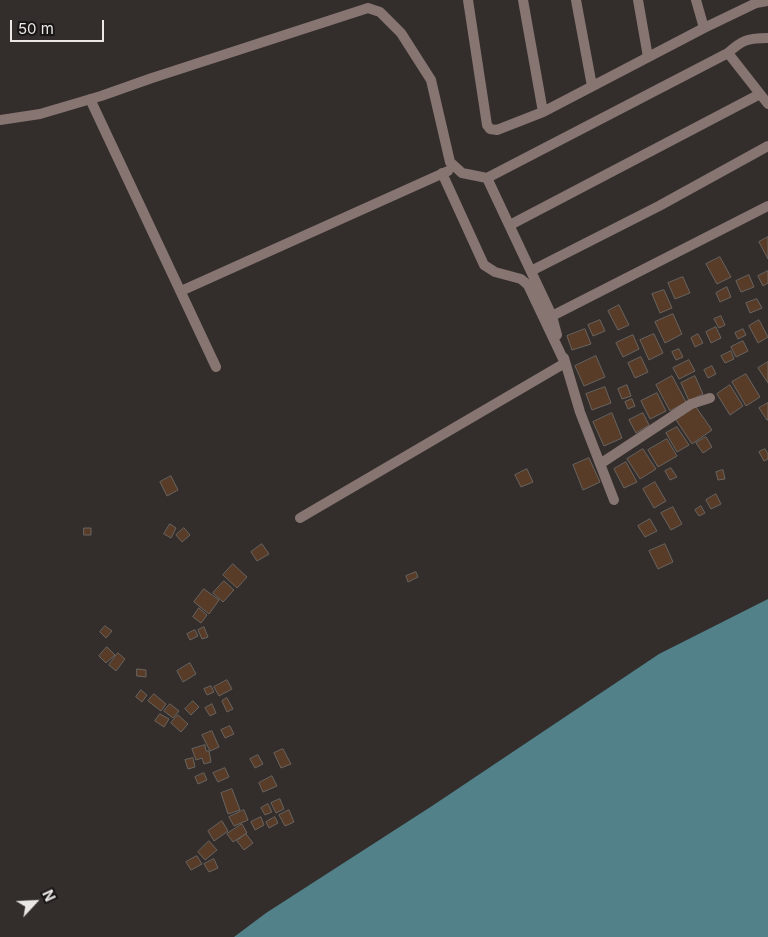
<!DOCTYPE html>
<html>
<head>
<meta charset="utf-8">
<style>
  body { margin:0 }
  #map { position:relative; width:768px; height:937px; overflow:hidden; background:#332e2c; font-family:Inter,sans-serif }
  canvas { display:block }
  .north { position:absolute; left:10px; top:877px; width:50px; height:50px; -webkit-text-stroke:4px #191716; paint-order:stroke; rotate:65deg; font-size:14px; font-weight:700; line-height:20px; text-align:center; color:#eae7e5 }
  .north::after { content:''; display:block; margin:auto; width:18px; height:22px; background:#eae7e5; clip-path:polygon(50% 0,100% 100%,50% 72%,0 100%) }
  .scale { position:absolute; left:10px; top:20px; width:94px; height:22px; box-sizing:border-box; border:2px solid #eae7e5; border-top:0; padding-left:6px; font-size:15px; line-height:18px; white-space:nowrap; color:#eae7e5; -webkit-text-stroke:4px #191716; paint-order:stroke }
</style>
</head>
<body>
<div id="map">
<canvas width="768" height="937"></canvas>
<div class="north">N</div>
<div class="scale">50 m</div>
</div>
<script>
const context = document.querySelector('canvas').getContext('2d');
context.lineJoin = 'round';
function fill(path, color) { context.fillStyle = color; context.fill(path, 'evenodd'); }
function stroke(path, color, width, dash) { context.strokeStyle = color; context.lineWidth = width; context.lineCap = dash ? 'butt' : 'round'; context.setLineDash(dash || []); context.stroke(path); }
fill(new Path2D(`
  M768,599V937H234L266,913L432,806L659,654Z`), '#52818a');
const building = new Path2D(`
  M768,237V259L759,242Z
  M720,257L731,277L717,284L706,264Z
  M768,271V283L763,286L758,276Z
  M749,275L754,287L741,292L736,281Z
  M683,277L690,293L675,299L668,283Z
  M727,287L731,297L720,302L716,293Z
  M664,290L672,308L660,313L652,294Z
  M757,299L762,308L750,313L746,303Z
  M619,305L629,325L618,330L608,311Z
  M673,314L682,334L665,343L655,322Z
  M721,316L725,325L719,328L714,319Z
  M600,320L605,331L593,336L588,325Z
  M759,320L768,337L758,343L749,326Z
  M716,327L721,338L711,343L706,332Z
  M585,329L591,344L572,350L567,336Z
  M743,329L746,335L738,339L735,333Z
  M654,334L663,353L649,360L640,340Z
  M698,334L703,343L695,347L691,338Z
  M633,335L639,349L623,357L616,343Z
  M743,341L748,351L736,357L731,347Z
  M679,349L683,357L676,360L672,352Z
  M731,351L734,359L725,363L721,356Z
  M596,356L605,377L584,386L575,366Z
  M641,357L648,372L635,378L628,363Z
  M689,360L695,371L679,379L673,368Z
  M768,362V383L758,368Z
  M712,366L716,374L708,378L704,370Z
  M746,374L760,397L746,406L732,382Z
  M672,376L686,402L670,411L656,385Z
  M695,376L703,394L689,401L681,383Z
  M627,385L631,396L622,399L618,389Z
  M730,385L743,406L730,415L717,394Z
  M605,387L611,403L592,410L586,394Z
  M657,393L666,411L650,419L641,401Z
  M632,399L635,406L628,409L625,402Z
  M768,403V420H767L759,408Z
  M696,407L712,430L692,444L676,420Z
  M612,413L622,438L604,446L593,422Z
  M643,413L649,425L636,433L629,420Z
  M677,427L689,445L677,452L666,433Z
  M706,437L712,447L703,453L696,443Z
  M667,439L677,456L658,467L648,450Z
  M643,449L656,469L640,479L627,459Z
  M765,449L768,454V459L764,461L759,452Z
  M589,458L600,482L583,490L573,465Z
  M626,462L637,482L624,488L614,469Z
  M671,468L677,477L670,480L665,471Z
  M527,469L533,482L521,487L515,475Z
  M723,470L725,479L718,480L716,472Z
  M171,476L178,490L167,496L160,482Z
  M655,482L666,501L654,508L643,489Z
  M716,494L721,504L711,509L706,500Z
  M701,506L705,513L699,516L695,510Z
  M673,507L682,524L671,530L661,513Z
  M650,519L657,531L645,537L638,526Z
  M170,524L176,528L171,538L164,534Z
  M84,528H91V535H84Z
  M184,528L190,535L182,542L176,535Z
  M262,544L269,554L257,561L251,552Z
  M665,544L673,562L658,569L649,551Z
  M233,564L247,577L237,588L223,575Z
  M416,572L418,577L408,582L406,576Z
  M224,581L234,590L223,602L213,593Z
  M204,589L219,600L209,614L194,602Z
  M199,608L207,615L201,623L193,617Z
  M105,626L112,631L106,638L100,632Z
  M204,627L208,637L202,639L198,630Z
  M195,630L198,636L190,640L187,634Z
  M107,647L115,655L106,663L99,656Z
  M118,653L125,659L116,671L109,665Z
  M190,663L196,674L183,682L177,671Z
  M137,669L146,670V677L137,676Z
  M227,680L232,689L219,696L214,687Z
  M211,686L214,692L207,695L204,689Z
  M141,690L147,695L142,702L136,697Z
  M154,694L166,704L161,711L148,701Z
  M227,698L233,709L227,712L222,701Z
  M193,701L199,707L191,715L185,709Z
  M170,704L179,711L173,718L164,711Z
  M212,704L216,713L210,716L205,708Z
  M160,714L169,719L164,727L155,721Z
  M178,715L188,724L181,732L171,723Z
  M230,726L234,734L225,738L221,730Z
  M212,731L219,747L210,751L202,735Z
  M205,745L206,751H209L211,762L204,764L202,758L196,760L192,749Z
  M283,749L291,764L281,768L274,753Z
  M258,755L263,764L255,768L250,759Z
  M193,758L195,767L188,769L185,760Z
  M225,768L229,777L218,782L213,773Z
  M204,773L207,780L198,784L195,777Z
  M272,776L277,786L263,792L259,783Z
  M232,789L240,810L228,814L221,793Z
  M280,799L284,809L276,813L271,803Z
  M268,804L272,812L265,815L261,808Z
  M244,810L248,820L234,826L229,817Z
  M289,810L294,822L285,826L279,815Z
  M261,817L264,825L255,830L251,822Z
  M275,817L278,823L269,828L266,822Z
  M222,821L228,831L214,841L208,831Z
  M242,824L247,833L233,842L227,834Z
  M246,834L253,843L244,850L237,841Z
  M209,841L217,850L205,860L198,852Z
  M197,856L202,864L191,870L186,862Z
  M214,859L218,868L209,872L204,864Z`);
fill(building, '#593c27');
stroke(building, '#686460', 1);
stroke(new Path2D(`
  M468,0L487,125L490,129L497,130L543,112L704,28L756,3L768,1
  M523,0L543,112
  M576,0L592,86
  M638,0L648,57
  M696,0L704,28
  M728,53L768,104
  M90,99L216,367
  M0,120L40,114L101,96L152,78L368,8L380,12L401,33L431,80L450,162L462,173L487,178L728,53C742,40 748,38 768,38
  M487,178L552,316L557,335
  M510,225L760,94
  M531,271L659,206L768,146
  M181,291L448,171
  M552,316L768,206
  M564,358L580,412L614,500
  M600,464L691,404L710,398
  M300,518L565,363L528,285L521,279L495,272L484,265L442,173`), '#877571', 10);
</script>
</body>
</html>
